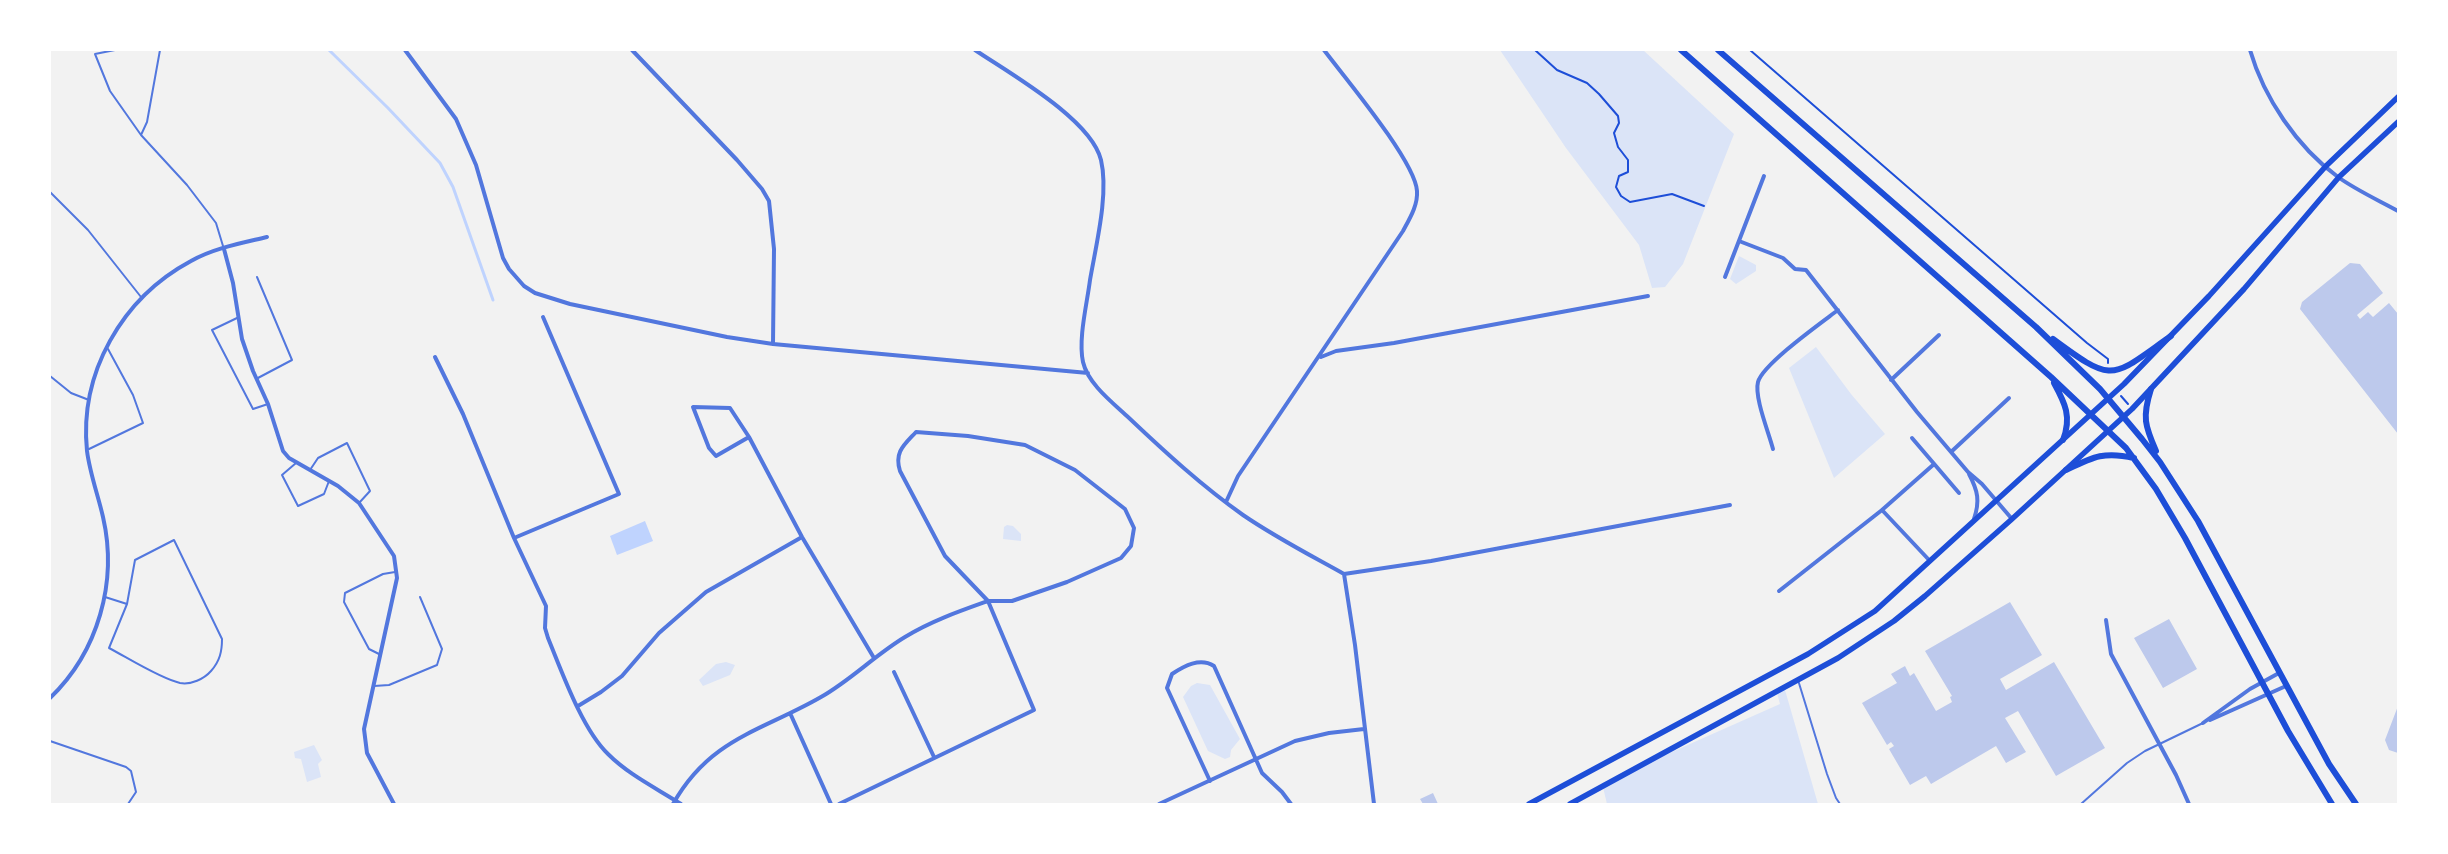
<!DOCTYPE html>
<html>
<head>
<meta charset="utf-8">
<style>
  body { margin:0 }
  #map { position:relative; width:2448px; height:854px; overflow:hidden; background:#f2f2f2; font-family:Lato,sans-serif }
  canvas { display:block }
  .frame { position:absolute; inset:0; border:51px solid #fff; pointer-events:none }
</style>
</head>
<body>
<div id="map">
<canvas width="2448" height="854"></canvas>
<div class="frame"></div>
</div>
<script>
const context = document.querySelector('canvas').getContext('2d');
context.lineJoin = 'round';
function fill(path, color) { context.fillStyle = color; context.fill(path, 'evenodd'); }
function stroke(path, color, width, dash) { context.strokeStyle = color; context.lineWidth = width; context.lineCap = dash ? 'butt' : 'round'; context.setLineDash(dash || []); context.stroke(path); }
fill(new Path2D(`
  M1500,50H1643L1734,134L1683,264L1665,287L1652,288L1639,245L1566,148Z
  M1739,256L1756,265V271L1736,284L1730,279Z
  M1816,347L1851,394L1885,434L1834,478L1789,368Z
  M1007,525L1013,526L1021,534V541L1003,539L1004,527Z
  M726,662L735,665L730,675L703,686L699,680L716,664Z
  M1197,683L1210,685L1240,739L1231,750L1230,757L1225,759L1208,751L1183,697L1191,686Z
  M1785,690L1818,804H1607L1602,783L1780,704L1777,693Z
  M314,745L322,760L318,764L321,777L307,782L301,759L295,758L294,752Z`), '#dbe4f7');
fill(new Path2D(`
  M645,521L653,541L617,555L610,536Z`), '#bfd3fe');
stroke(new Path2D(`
  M329,50L388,108L440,163L453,187L493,300`), '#bfd3fe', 3);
fill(new Path2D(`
  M2350,263L2360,264L2383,293L2357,315L2360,319L2368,312L2373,317L2389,303L2398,314V434L2300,309L2302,302Z
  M2010,602L2042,655L2000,679L2006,690L2054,662L2105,748L2056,776L2018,711L2005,718L2026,752L2006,763L1996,746L1931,784L1926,776L1910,785L1889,749L1894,746L1891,742L1887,745L1862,703L1897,683L1891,674L1905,666L1910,676L1914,673L1936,711L1952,702L1950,697L1952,696L1925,651Z
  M2169,619L2197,669L2163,688L2134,638Z
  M2398,706V753L2389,750L2385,740Z
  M1433,793L1438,804H1423L1420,799Z`), '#bdc9ec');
stroke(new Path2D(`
  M1535,50L1557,70L1587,83L1599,94L1618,116L1619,123L1614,133L1618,147L1628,160V172L1619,176L1616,187L1621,196L1630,202L1672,194L1704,206
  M1750,50L2087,343L2108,359V363
  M2121,396L2128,404`), '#1d4ed8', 2);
stroke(new Path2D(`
  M115,50L95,54L110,91L141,135L187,185L216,223L223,246
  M141,135L147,122L160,50
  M50,192L88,230L141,297
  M237,318L212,330L253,409L268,404
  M50,376L71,393L89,400
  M256,379L292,360L257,277
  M87,450L143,423L133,395L108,349
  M296,463L282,475L298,506L324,494L329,481
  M310,470L318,458L347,443L370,491L359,503
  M174,540L222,639C222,651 220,661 211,671C204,679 191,685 180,683C161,679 128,658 109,648L127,604L135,560Z
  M105,597L127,604
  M381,655L369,649L344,602L345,593L383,574L395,572
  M1798,680L1827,774L1836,798L1840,804
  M374,686L389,685L437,665L442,649L420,597
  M50,741L126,767L131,771L136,792L128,804
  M2081,804L2127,763L2145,751L2203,723`), '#5277de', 2);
stroke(new Path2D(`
  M405,50L456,119L476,165L503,258L509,269L524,286L535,293L570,304L727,337L773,344L1088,373
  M632,50L737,160L762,189L769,201L774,249L773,344
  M975,50C1009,73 1091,119 1101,160C1109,194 1096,245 1090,280C1087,304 1078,339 1083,362C1088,384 1113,403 1128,417C1165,452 1202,486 1243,515C1275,537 1310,555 1344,574L1355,645L1374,804
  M2250,50C2264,98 2297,147 2338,177C2356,190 2378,200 2398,211
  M1739,241L1783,258L1795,269L1806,270L1917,412L1968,472L1982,484L2012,519
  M224,249L233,283L242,339L253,371L268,404L283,451L289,458L338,486L359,503L394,556L397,578L364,729L367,753L394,804
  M1725,277L1764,176
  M435,357L463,414L514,538L546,606L545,628L548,638C562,672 582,729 608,754C629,775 656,788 681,804
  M1321,357L1336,351L1394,343L1648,296
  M1891,380L1939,335
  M693,407L730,408L749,437L716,456L709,448Z
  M916,432L968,436L1025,445L1075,470L1125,509L1134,528L1131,546L1121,558L1067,582L1012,601H988L945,556L900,471C894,452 904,445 916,432Z
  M749,437L802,537L874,658
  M1912,438L1959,493
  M1773,449C1769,433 1754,397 1758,382C1763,364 1821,323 1838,310
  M1951,452L2009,398
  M1969,474C1978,491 1980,501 1974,519
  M1226,502L1238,476L1403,231C1410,218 1418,205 1417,191C1415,161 1345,78 1324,50
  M1882,510L1930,561
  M514,538L619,494L543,317
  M1344,574L1431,561L1730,505
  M1779,591L1882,510L1933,465
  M2106,620L2111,654L2176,775L2189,804
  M894,672L934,757
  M50,698C98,652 118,582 103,517C98,495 90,474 87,451C79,373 122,298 191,261C214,248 242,243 267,237
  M578,706L601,692L622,676L659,633L706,592L802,537
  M790,713L831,804
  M2210,720L2286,686
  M2203,723L2250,689L2279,673
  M1210,781L1167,688L1172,674C1184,666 1200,657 1214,666L1262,773L1282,792L1291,804
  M673,804C710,738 762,731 821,697C851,680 875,655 905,637C931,621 960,611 988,601L1034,710L839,804
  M1159,804L1295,741L1329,733L1364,729`), '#5277de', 4);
stroke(new Path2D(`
  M1529,804L1808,654L1875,611L2124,384L2209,296L2326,166L2398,97
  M1570,804L1838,658L1894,621L1925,596L2012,519L2132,409L2244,289L2339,177L2398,122`), '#1d4ed8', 5.5);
stroke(new Path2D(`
  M1681,50L2051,377L2126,448L2156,489L2185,538L2288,731L2332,804
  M1718,50L2036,327L2100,389L2142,439L2160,462L2198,521L2329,764L2356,804
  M2053,339C2115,385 2111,378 2171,336
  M2054,383C2065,403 2072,417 2063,440
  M2151,389C2142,417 2145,426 2156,451
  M2066,470C2093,457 2104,451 2134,458`), '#1d4ed8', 6);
</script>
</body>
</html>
